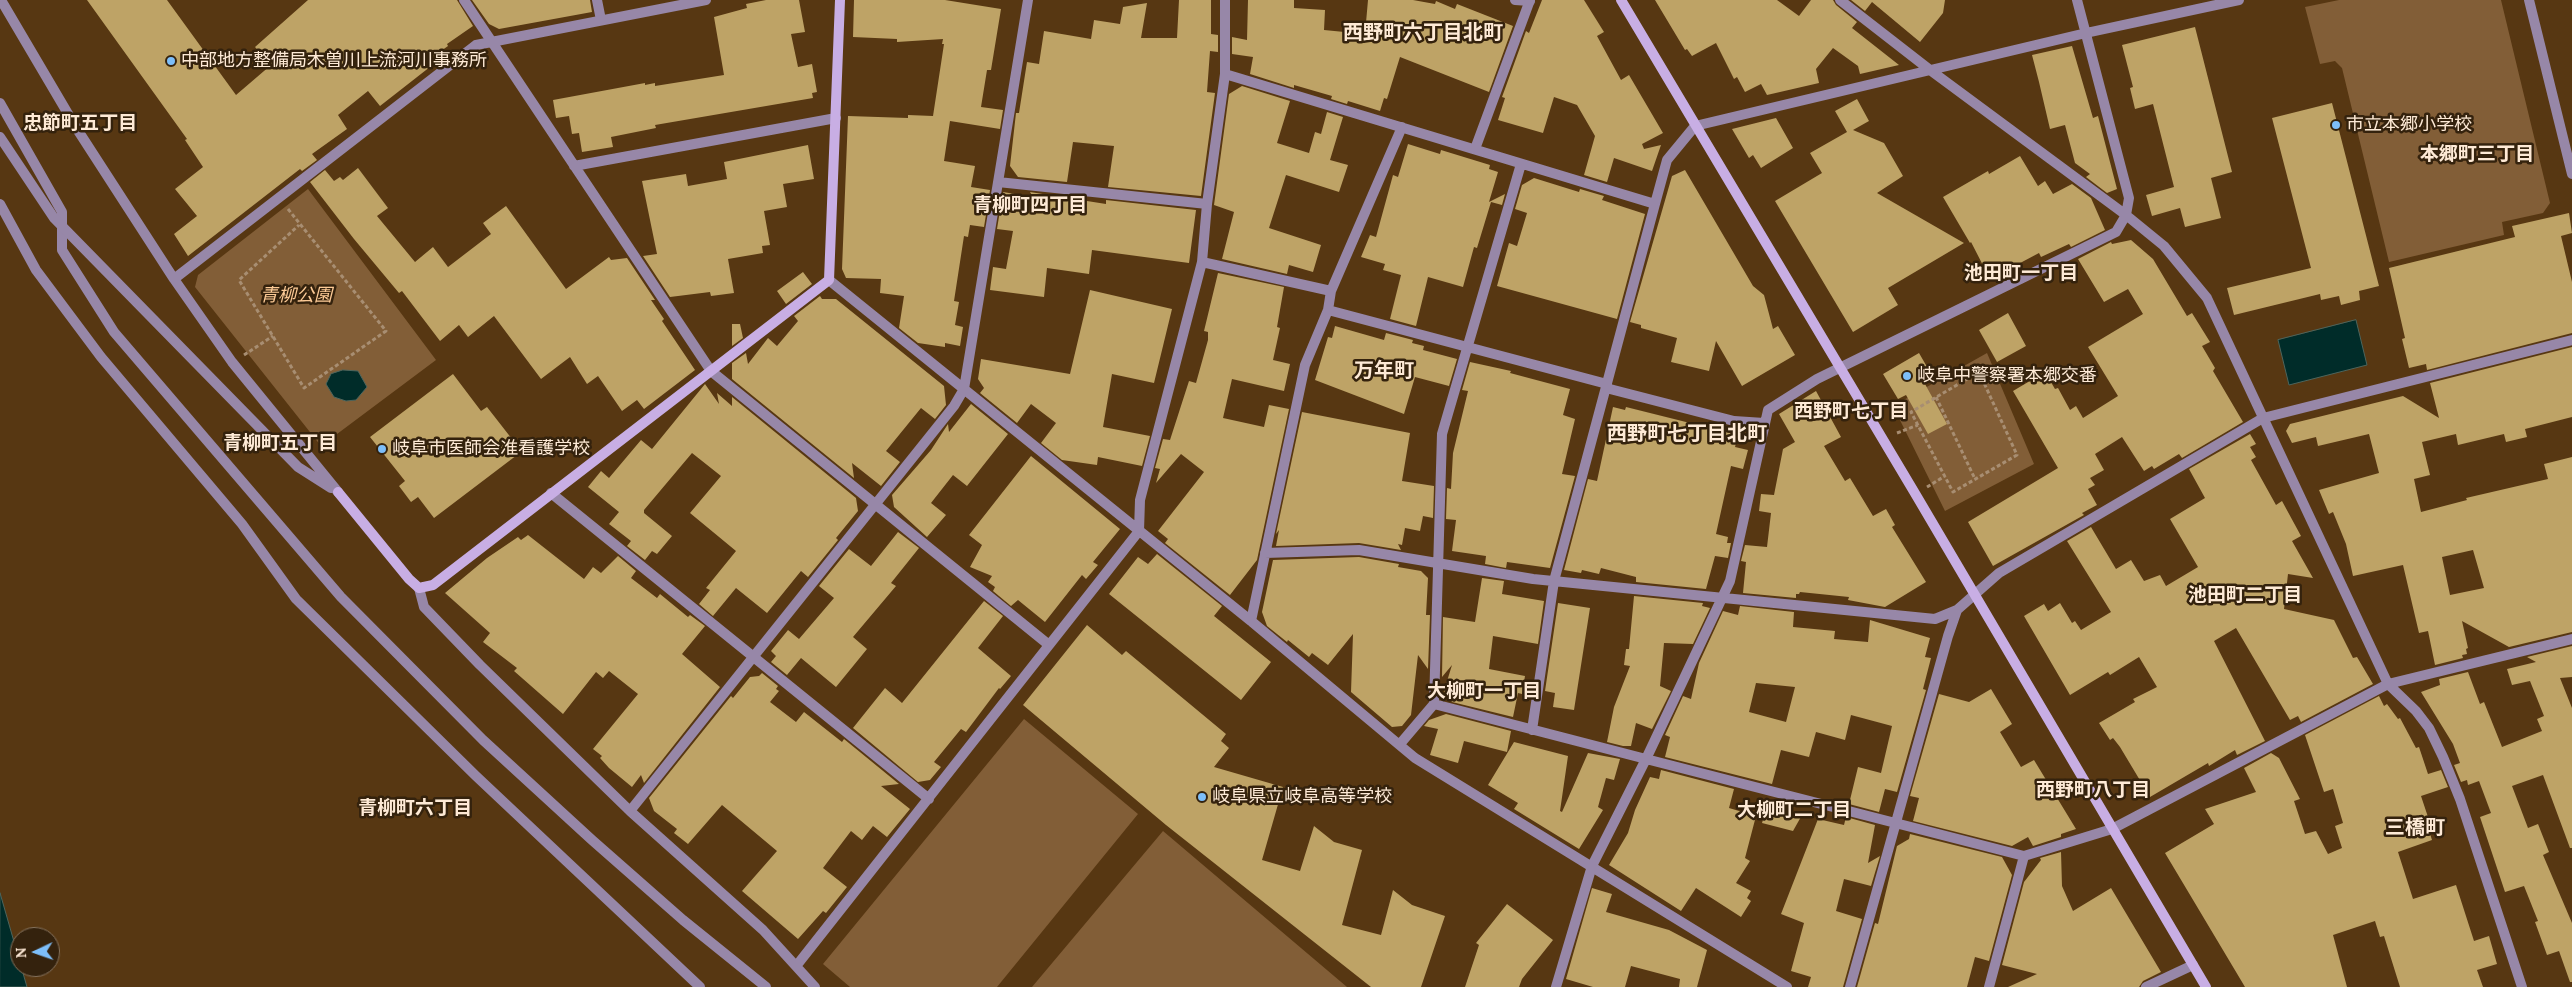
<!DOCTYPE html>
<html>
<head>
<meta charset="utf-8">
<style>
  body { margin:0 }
  #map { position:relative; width:2572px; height:987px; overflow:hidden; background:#573712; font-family:Lora,serif }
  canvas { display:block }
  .north { position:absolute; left:10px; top:927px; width:50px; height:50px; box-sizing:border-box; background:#34220d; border:1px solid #85725d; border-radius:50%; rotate:267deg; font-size:14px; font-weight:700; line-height:20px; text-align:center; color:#feead6 }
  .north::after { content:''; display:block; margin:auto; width:18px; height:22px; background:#7dbef9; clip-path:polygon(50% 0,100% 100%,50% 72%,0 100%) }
</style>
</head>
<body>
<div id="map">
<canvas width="2572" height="987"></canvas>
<div class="north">N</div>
</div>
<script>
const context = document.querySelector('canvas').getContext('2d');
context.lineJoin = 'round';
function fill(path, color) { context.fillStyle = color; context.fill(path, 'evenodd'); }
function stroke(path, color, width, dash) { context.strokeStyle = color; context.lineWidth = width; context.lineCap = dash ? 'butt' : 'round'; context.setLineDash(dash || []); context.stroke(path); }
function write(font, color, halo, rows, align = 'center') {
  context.font = font + ' Lora,"Noto Sans JP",serif'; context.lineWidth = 5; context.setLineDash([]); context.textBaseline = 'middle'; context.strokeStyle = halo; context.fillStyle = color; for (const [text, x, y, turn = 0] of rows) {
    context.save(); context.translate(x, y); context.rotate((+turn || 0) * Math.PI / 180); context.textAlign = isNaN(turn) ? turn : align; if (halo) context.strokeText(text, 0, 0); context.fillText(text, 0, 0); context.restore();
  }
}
fill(new Path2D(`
  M2339,0H2501L2550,203L2543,213L2502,222L2504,235L2389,262L2342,68L2335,61L2320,64L2305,7Z
  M308,189L436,360L321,446L195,287L198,275Z
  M1987,353L2034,464L1945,511L1893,406Z
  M1024,719L1138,814L997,987H850L823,964Z
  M1163,831L1347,987H1032Z`), '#825e37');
const water = new Path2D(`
  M2356,320L2367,365L2289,385L2278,340Z
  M343,370L358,371L367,387L356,400L346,401L334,397L326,384L331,374Z
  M0,893L27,987H0Z`);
fill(water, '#002c29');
stroke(water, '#4c655d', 1);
fill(new Path2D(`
  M87,0H167L236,95L271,65L255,47L308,0H457L473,26L447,44L448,46L431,58L435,63L380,106L368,91L338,115L347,129L312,154L317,160L302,171L300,169L188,256L174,234L197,216L175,189L203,167L185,140L187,139Z
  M472,0H590L592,12L499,29L489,24Z
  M766,0H799L805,32L791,34L798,67L812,64L817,92L812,93L813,98L655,125L656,128L611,137L613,147L582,152L579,133L572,134L569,116L556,118L553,100L645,83V85L655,83V86L724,75L714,17L747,8L746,4Z
  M854,0H945L1001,9L991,70H987L981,107L1003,110L1000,129L950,121L944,161L975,166L971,187L990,190L984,227L970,225L968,237L964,236L954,301L959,302L955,325L963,327L960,346L945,343V347L918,343L899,328L904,296L880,293L881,279L846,278L842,269L848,116L908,118V115L933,116L944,44H942L943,39L897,42V39L853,37Z
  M1179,0H1211V34L1218,35V52L1210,51L1207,92L1215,93L1201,196L1108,187L1114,146L1073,142L1067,182L1018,177L1010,166L1016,113H1019L1027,62L1039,64L1044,31L1091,39L1094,20L1120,24L1123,7L1147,3L1141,38H1177Z
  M1248,0H1294V8L1325,10L1324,30L1365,34L1368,0H1413L1435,4L1436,1L1455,9L1457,4L1513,26L1489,92L1400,57L1387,99L1384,98L1380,111L1348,101L1347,104L1331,99L1332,96L1294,85V88L1250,74L1253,57L1232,54V37L1247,40Z
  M1542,0H1584L1604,32L1597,36L1621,80L1629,75L1663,133L1642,144L1644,149L1661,145L1652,171L1614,158L1607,182L1584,175L1595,136L1577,105L1554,97L1543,133L1498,120L1505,98L1502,97L1526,31L1529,33Z
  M1655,0H1777L1799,16L1811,0H1833L1836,5L1857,22L1852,28L1899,65L1860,74L1858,66L1833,48L1816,69L1819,83L1767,95L1761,84L1745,92L1737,77L1734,79L1716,43L1692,56L1687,49L1685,50Z
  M1851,0H1945L1943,13L1920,42L1872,2L1865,11Z
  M2195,27L2232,172L2211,178L2221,218L2185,227L2180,208L2152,216L2146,195L2174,187L2153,104L2135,109L2130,88L2133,87L2122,45Z
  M2072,46L2093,118L2098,116L2117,189L2107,193L2086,177L2090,174L2075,163L2065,125L2050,129L2039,82L2032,55Z
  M1242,86L1290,101L1277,143L1309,153L1315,132L1321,134L1327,112L1343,117L1330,160L1348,165L1339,192L1286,175L1269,228L1321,245L1313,272L1289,265L1287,274L1222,259L1234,212L1214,205L1229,94Z
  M1857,99L1869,121L1853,130L1884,143L1903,176L1877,193L1964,243L1888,288L1898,305L1853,332L1775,201L1822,173L1810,153L1847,132L1835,111Z
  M2332,103L2379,286L2359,291L2360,300L2341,305L2339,296L2321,300L2320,294L2234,315L2227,288L2311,268L2272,118Z
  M1776,118L1793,148L1761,168L1753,155L1749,158L1732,129Z
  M1408,144L1440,154L1441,150L1490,165L1489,169L1498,172L1489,202L1505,194L1502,205L1491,202L1477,248L1474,247L1463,287L1428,277L1416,326L1390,319L1401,275L1383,270L1385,264L1361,257L1370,235L1376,237L1393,175L1398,177Z
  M808,145L814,179L783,184L787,207L764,211L770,245L762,246L763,253L728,259L734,293L711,296L710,292L670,297L643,256L657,254L642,181L686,174L688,186L727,179L724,162Z
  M2020,156L2038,186L2045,181L2053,194L2072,184L2091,198L2105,230L2071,247L2069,244L2041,257L2039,253L1990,279L1971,242L1970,243L1943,197L1988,171L1989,174Z
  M358,168L388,208L377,216L415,262L433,247L448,267L491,234L483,223L506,206L566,289L609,257L611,260L627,258L655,300H651L664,319L662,321L695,370L644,409L637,400L622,411L598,376L587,384L570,357L541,379L494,316L468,337L459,325L440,341L402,291L399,293L354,239L310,182L325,170L334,181L340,177L343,180Z
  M1685,170L1753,286L1764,295L1773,329L1778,326L1795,355L1742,386L1716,341L1709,371L1671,362L1677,338L1641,328V325L1630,322L1672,176Z
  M1534,178L1579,192L1580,189L1604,196L1602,200L1645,214L1617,319L1497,286L1509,243L1517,246L1527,213L1515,209L1522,185Z
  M1003,192L1033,197L1030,192L1106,204V200L1196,210L1189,263L1092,250L1089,274L1047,268L1044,297L990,290L993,267L1006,269L1013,231L997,229Z
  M2569,213L2572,233L2561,236L2572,282V333L2427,370L2426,364L2409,368L2402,339L2405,338L2389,268L2515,237L2512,226Z
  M2131,240L2153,259L2187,316L2192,313L2210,342L2202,346L2215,368L2213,371L2243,422L2182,458L2179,454L2154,469L2152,466L2144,471L2122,437L2095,454L2104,470L2090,478L2095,485L2088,489L2097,505L2082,513L2084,515L1993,566L1968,522L2058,468L2013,391L2045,372L2055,389L2058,388L2070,410L2076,406L2083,418L2118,396L2088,347L2143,314L2128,289L2104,302L2078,259L2111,242L2112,244Z
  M803,272L812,284L786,304L777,291Z
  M1218,273L1284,287L1277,327L1280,328L1273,360L1290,364L1284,391L1232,379L1223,418L1264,427L1269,405L1289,409L1257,560L1230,595L1165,543L1168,539L1158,531L1204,472L1181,454L1156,483L1160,469L1155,468L1163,439L1170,440L1189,381L1196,383L1208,340V332L1204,331Z
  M1090,290L1172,309L1154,383L1112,374L1103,427L1150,436L1142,466L1098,457L1097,465L1062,460L1041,443L1056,423L1031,404L1017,423L980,393L984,388L978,379L981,359L1070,374Z
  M820,296L822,299H836L944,386L946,405L935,419L921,408L886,451L900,462L881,486L852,463L854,478L732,379V363L746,353L748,364L768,338L777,346L798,321L794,316Z
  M2008,313L2026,346L1997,362L1979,330Z
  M732,324H740L743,338L732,346Z
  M1335,326L1384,340L1386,333L1413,340L1412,343L1424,346L1423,350L1457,359L1449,386L1415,377L1404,414L1315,380L1328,337L1332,338Z
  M2572,347V417L2525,429L2527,437L2506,442L2504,434L2458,445L2456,434L2422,442L2430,475L2414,479L2421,512L2467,500L2466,498L2548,479L2544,464L2572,457V632L2509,647L2462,621L2468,648L2466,649L2467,654L2462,655L2463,658L2435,665L2428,631L2419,633L2403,565L2353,576L2346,544L2333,512L2329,514L2319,490L2379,473L2369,434L2318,446L2316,437L2292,443L2286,431L2290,424L2403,396L2439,418L2430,383ZM2473,550L2484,588L2450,595L2442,557Z
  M1919,353L1934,379L1925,384L1947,424L1928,434L1906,395L1898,399L1883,374Z
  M1470,362L1511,371L1510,373L1570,389L1563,415L1575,419L1562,474L1575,476L1550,568L1507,562L1506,568L1485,564L1486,556L1452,551L1456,520L1446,519L1447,488L1451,489L1453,453L1468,391L1462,390Z
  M453,374L481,411L487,407L519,448L514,452L517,455L434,518L418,497L411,502L399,486L405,481L370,437Z
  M705,384L719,404L717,393L732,406V397L856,498L858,511L836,538L838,540L808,577L801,571L767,613L736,588L713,616L699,604L710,590L706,588L736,551L690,513L721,476L692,453L644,510V513L672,536L657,554L652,551L645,560L627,546L631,541L609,524L619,512L588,487L601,471L609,478L641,440L652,449Z
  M1816,391L1841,437L1824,446L1845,481L1850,478L1873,516L1886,509L1895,525L1892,527L1926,582L1885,607L1848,600L1849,597L1800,592L1799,594H1796V598L1743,593L1746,562L1741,561L1745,545L1767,547L1771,513L1759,511L1761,494L1774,495L1783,449L1795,442L1779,414Z
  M971,404L1008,434L967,486L953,475L931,503L946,515L927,537L894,507L892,495L931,450L948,424L949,432Z
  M1613,407L1625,410L1626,407L1738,435L1735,447L1748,450L1743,469L1731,466L1716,534L1728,537L1727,543H1731L1728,558L1715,556L1706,589L1636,582V577L1601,568L1599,574L1582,570L1581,573L1564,570L1588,479L1597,481Z
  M1302,412L1410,433L1402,481L1434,486L1433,518L1423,516L1420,531L1405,528L1402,545L1398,544L1401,550L1359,543L1276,546L1279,530L1276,534Z
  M2250,434L2256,444L2250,447L2256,457L2251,460L2276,505L2282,501L2301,536L2292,541L2313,578L2288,574L2284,609L2334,620L2353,658L2357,657L2373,684L2301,722L2298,716L2290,720L2236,628L2214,641L2265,741L2237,755L2235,750L2209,766L2208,763L2150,797L2120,747L2113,738L2110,740L2099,723L2135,702L2133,699L2157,687L2139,657L2110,675L2108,672L2070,695L2024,616L2044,604L2048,611L2060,603L2072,623L2075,621L2081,630L2111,612L2067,541L2091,527L2116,569L2131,560L2144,581L2160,575L2166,586L2198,567L2170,519L2205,498L2189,469Z
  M1031,456L1120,529L1093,562L1098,565L1086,579L1082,575L1045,622L1018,600L1011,606L993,591L995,587L988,582L992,576L970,567L982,545L969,535Z
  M898,532L919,548L891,583L896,586L853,637L867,649L836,687L801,658L787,675L771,662L776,656L771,651L788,630L799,639L834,598L819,586L849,549L871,566Z
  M528,535L584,579L593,567L601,573L618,556L636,571L631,578L657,598L660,594L688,617L690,615L705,626L682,654L720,687L644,783L641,775L632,787L609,768L600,758L602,756L593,749L638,694L609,671L603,678L596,672L563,714L514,671L517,668L483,642L490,633L445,593L487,558L518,537L521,540Z
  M1157,554L1222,606L1214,616L1271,662L1241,700L1109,594L1138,557L1148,564Z
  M1359,557L1399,564L1398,567L1421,571L1428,578L1426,615H1430L1428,669L1418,655L1411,715L1402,726L1392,727L1351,692L1353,634L1328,665L1312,653L1309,657L1288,640L1287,642L1267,626L1262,612L1273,560Z
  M1482,578L1504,581L1502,594L1544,601L1538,644L1493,636L1489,669L1525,676L1522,694L1518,693L1513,717L1452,702L1444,691L1452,665L1442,677L1443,617L1475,622Z
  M1634,596L1703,603L1702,606L1710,608L1693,644L1664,643L1660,686L1671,691L1652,729L1636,723L1631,746H1623L1607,742L1614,707L1630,666L1624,665L1626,649H1629Z
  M984,601L1003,616L978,648L1011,676L1000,689L999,688L966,732L961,729L934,762L941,767L930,780L918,782L853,728L885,688L902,703Z
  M1558,603L1590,608L1574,710L1553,707L1555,693L1545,691Z
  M1740,606L1794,612L1793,627L1835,631L1834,639L1868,642L1870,620L1930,638L1925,657L1931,658L1923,689L1926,690L1897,792L1885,789L1879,812L1849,804L1858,767L1881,773L1892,726L1851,715L1845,740L1816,732L1809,757L1781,750L1772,784L1665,757L1670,737L1665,735L1683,696L1691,699L1699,663L1723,611L1738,615ZM1756,683L1795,687L1786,722L1749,712Z
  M1087,625L1122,655L1126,651L1226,734L1221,741L1229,748L1214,767L1283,787L1262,860L1300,871L1314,826L1334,842L1362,850L1342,925L1381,935L1393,890L1412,905L1445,916L1421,987H1371L1166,825L1023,705Z
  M2572,646V677L2560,678L2572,708V848H2570L2543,775L2512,786L2528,828L2538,824L2549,852L2543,855L2572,923V982H2570L2559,951L2547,955L2535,922L2538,921L2524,886L2505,892L2480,817L2491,813L2479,781L2468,785L2467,780L2461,782L2454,765L2460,763L2453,744L2421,692L2440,685L2439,679L2468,672L2480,704L2484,702L2502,747L2542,731L2537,719L2544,716L2530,681L2512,685L2507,669L2536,662L2527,657Z
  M762,673L778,686L776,689L779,691L770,702L796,722L804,712L842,742L844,739L899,784L881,786L910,809L887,837L873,826L862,840L851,831L823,868L847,887L826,913L823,911L798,939L742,891L777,851L722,805L688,844L674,833L677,829L654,811L649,798L731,696L733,698L750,677L759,676Z
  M1991,689L2012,724L2000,732L2021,767L2034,760L2076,829L2061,834V837L2033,846L2028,837L2012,846L1913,821L1919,798L1910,796L1939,694L1969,702Z
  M2379,696L2384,706L2387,704L2398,719L2400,718L2416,748L2419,747L2428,774L2441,770L2448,787L2421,796L2428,817L2425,818L2432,840L2398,852L2413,899L2456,885L2474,941L2489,936L2497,964L2477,970L2483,987H2400L2384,936L2380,937L2375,921L2333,935L2347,987H2245L2165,853L2214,824L2205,809L2256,792L2244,768L2271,753L2279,758L2300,799L2294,801L2305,834L2316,831L2328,854L2342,848L2335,826L2343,823L2333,789L2324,792L2305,735Z
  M1446,714L1511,731L1507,752L1464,741L1458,763L1430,755L1438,729L1424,726L1429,720Z
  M1514,742L1568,756L1560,811L1562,812L1588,753L1620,759L1614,780L1606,778L1598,807L1603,810L1579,849L1514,809L1518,803L1488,785Z
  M1661,770L1734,789L1729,808L1756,816L1745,858L1750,861L1736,883L1751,891L1747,898L1751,901L1741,917L1696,888L1681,911L1609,865L1628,833L1635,810L1650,777L1659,779Z
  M1768,803L1802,815L1793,831L1762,823Z
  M1846,817L1875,825L1868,863L1880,856L1871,886L1844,879L1836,911L1862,919L1843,987H1808L1811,977L1791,971L1804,923L1781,914L1818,819L1844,825Z
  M1910,834L2002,857L2012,875L1989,961L1975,957L1967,987H1857L1875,923L1878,924L1897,846L1909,839Z
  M2061,852L2062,886L2073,911L2111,888L2161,972L2143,981L2139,987H2008L2037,974L2002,965L2024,882L2041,860L2040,858Z
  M1592,888L1612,894L1606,912L1669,930L1707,950L1697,987H1679L1680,979L1631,966L1625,987H1593L1566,979Z
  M1507,904L1553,940L1522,979L1519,987H1465L1479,945L1476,943Z`), '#bea366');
stroke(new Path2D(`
  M288,209L386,331L304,388L239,280L299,225
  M244,355L273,336
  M1979,372L2017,455L1953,492L1911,412Z
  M1936,397L1975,479
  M1897,433L1918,425
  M1927,487L1945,476`), '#a88e72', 3, [4, 2.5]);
stroke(new Path2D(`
  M597,0L601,20
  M1515,0L1530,1
  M0,103L62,212V250L114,332L341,597L483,740L592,840L683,920L766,987`), '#9787a8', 10);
stroke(new Path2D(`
  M1,0L77,129L174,279L232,362L338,492
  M464,0L711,371L1049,645
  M1840,0L1930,70L2126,215L2164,246L2207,298L2388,684L2416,711L2429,728L2443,757L2460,799L2522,987
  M2529,0L2572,174
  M1225,74L1655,204
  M0,137L54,218L298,467L331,488
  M1475,149L1530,0
  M574,166L836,118
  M998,182L1207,204
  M0,204L36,270L101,357L242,524L296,599L476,776L700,987
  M1202,262L1331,291
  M174,279L476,45L706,0
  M829,280L1251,621L1415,758L1787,987
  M1328,310L1607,384
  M1606,388L1734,421L1764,423
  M551,493L929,799
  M1265,553L1359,550L1533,579L1935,619L1957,610L1999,573L2263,418L2572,340
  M419,588L424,607L480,665L630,811L763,930L815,987
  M1251,621L1305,365L1328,310L1331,291L1402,127
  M1434,704L1646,759L1730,581L1768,410L1817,379L2116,232L2126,215L2129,198L2077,0
  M1532,730L1554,581L1655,204L1667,160L1695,126L2086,33L2239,0
  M1400,744L1434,704L1442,434L1521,164
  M630,811L954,406L964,389L1028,0
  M797,965L1139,531L1140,500L1202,262L1207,204L1225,74V0
  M1556,987L1592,866L1646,759L2024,856L2112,829L2388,684L2572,639
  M1850,987L1948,636L1957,610
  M1989,987L2024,856
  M2146,987L2193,965`), '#9787a8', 10);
stroke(new Path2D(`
  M1621,0L1916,495L2206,987
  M338,492L409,579L419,588L433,585L829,280L840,0`), '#c8aee4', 10);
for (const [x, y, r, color] of [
  [171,61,5,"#7dbef9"],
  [2336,125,5,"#7dbef9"],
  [1907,376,5,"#7dbef9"],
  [382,449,5,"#7dbef9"],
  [1202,797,5,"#7dbef9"]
]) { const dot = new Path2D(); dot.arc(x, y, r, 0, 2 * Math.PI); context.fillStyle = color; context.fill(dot); stroke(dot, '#34220d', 2); }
write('18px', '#feead6', '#34220d', [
  ["中部地方整備局木曽川上流河川事務所",181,61],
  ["市立本郷小学校",2346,125],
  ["岐阜中警察署本郷交番",1917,376],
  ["岐阜市医師会准看護学校",392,449],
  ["岐阜県立岐阜高等学校",1212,797]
], 'left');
write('italic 18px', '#fcca96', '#34220d', [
  ["青柳公園",296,296]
]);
write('bold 19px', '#feead6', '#34220d', [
  ["忠節町五丁目",80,124],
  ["本郷町三丁目",2477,155],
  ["青柳町四丁目",1030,206],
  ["池田町一丁目",2021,274],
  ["西野町七丁目",1851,412],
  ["青柳町五丁目",280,444],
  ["池田町二丁目",2245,596],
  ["大柳町一丁目",1484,692],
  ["西野町八丁目",2093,791],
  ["青柳町六丁目",415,809],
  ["大柳町二丁目",1794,811]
]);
write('bold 20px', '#feead6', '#34220d', [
  ["西野町六丁目北町",1423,33],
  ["万年町",1384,371],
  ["西野町七丁目北町",1687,434],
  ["三橋町",2415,828]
]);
</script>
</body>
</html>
